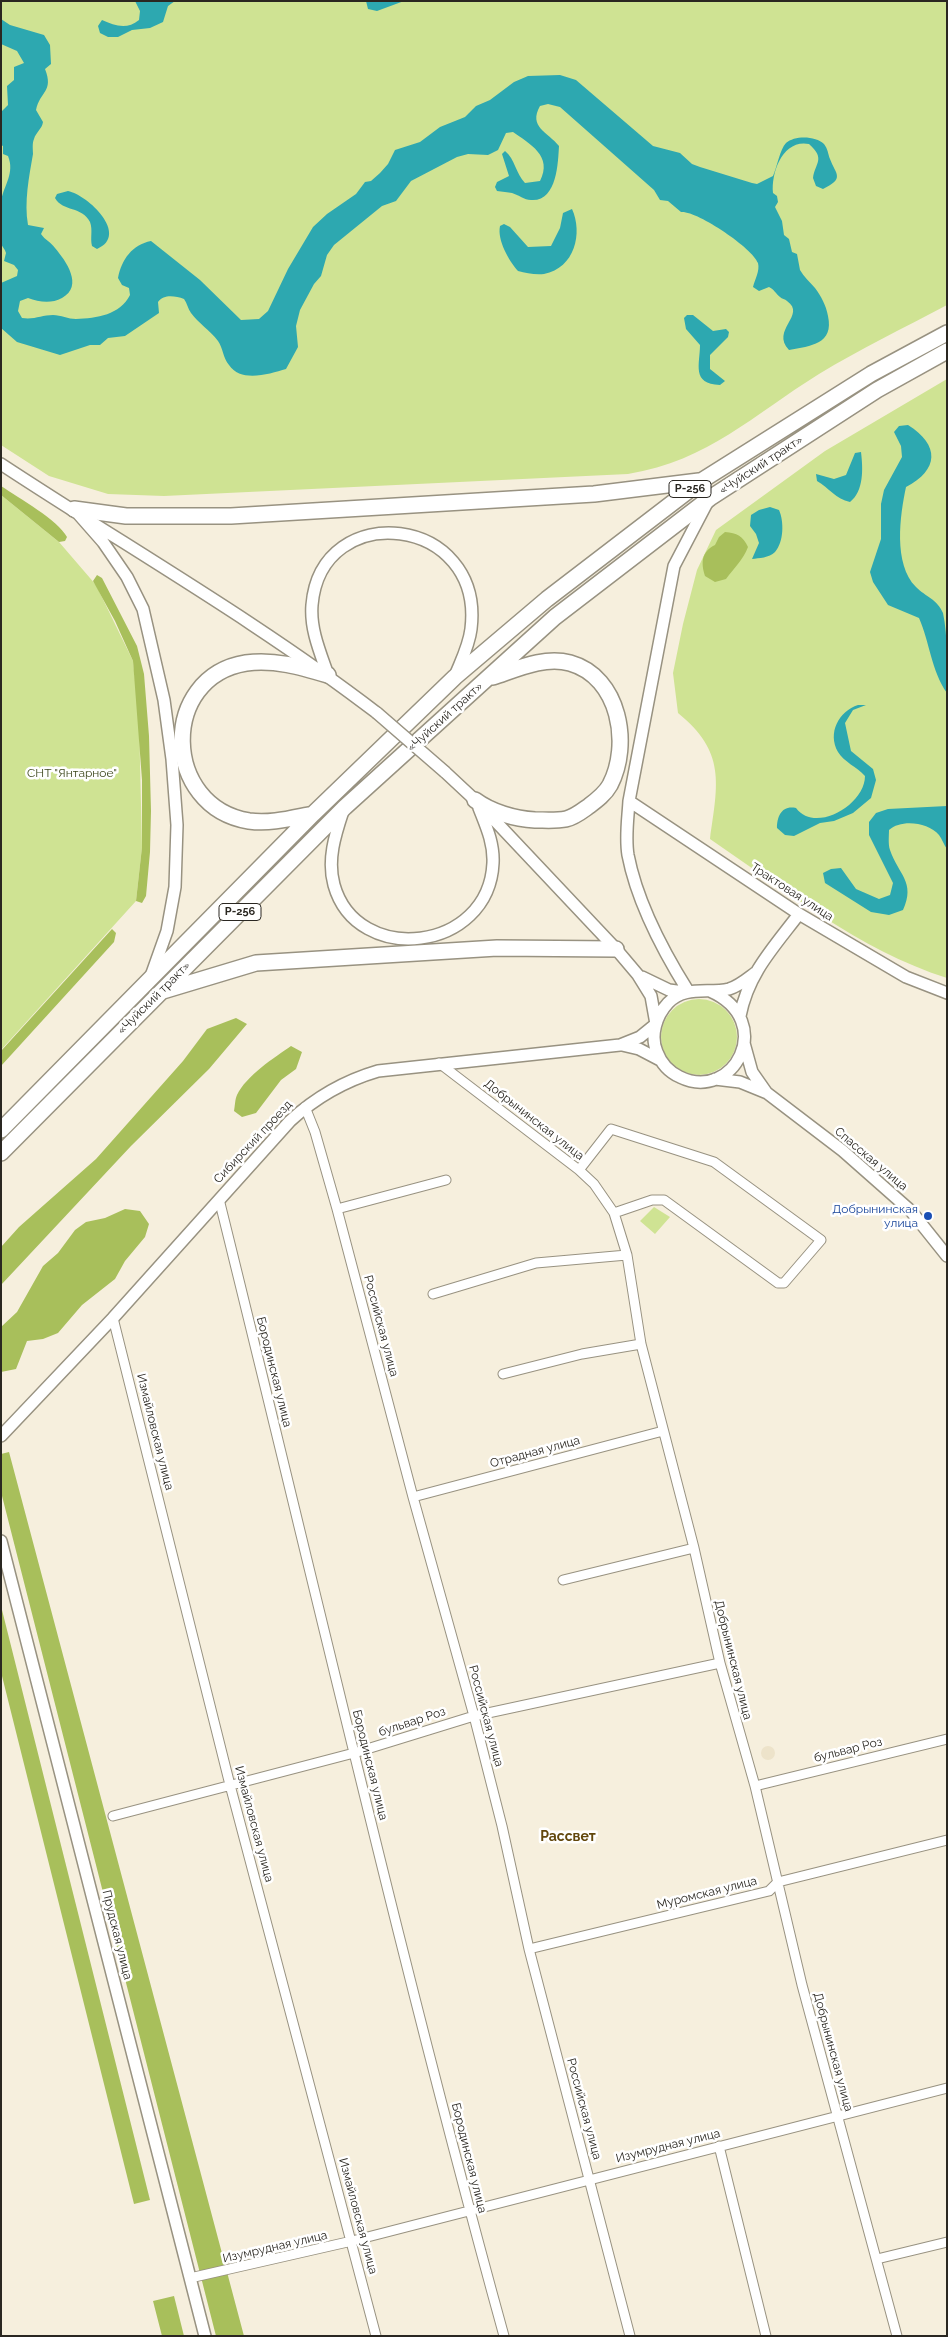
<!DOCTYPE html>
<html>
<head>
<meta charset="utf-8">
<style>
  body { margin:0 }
  #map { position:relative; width:948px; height:2337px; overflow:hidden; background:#f6efdd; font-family:Raleway,sans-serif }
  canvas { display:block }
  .frame { position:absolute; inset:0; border:2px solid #2a2721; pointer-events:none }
</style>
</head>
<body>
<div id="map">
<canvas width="948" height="2337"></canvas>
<div class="frame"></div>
</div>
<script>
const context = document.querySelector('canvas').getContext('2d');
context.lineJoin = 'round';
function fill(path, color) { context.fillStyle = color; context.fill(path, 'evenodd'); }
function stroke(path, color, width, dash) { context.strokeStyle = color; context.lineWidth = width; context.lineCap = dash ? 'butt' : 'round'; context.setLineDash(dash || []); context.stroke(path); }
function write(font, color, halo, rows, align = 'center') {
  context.font = font + ' Raleway,sans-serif'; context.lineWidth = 5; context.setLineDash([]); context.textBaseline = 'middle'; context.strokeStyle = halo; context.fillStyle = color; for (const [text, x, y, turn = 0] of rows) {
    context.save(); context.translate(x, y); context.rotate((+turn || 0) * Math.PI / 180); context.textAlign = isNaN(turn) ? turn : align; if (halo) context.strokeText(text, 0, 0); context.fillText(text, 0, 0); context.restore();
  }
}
fill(new Path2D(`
  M761 1753a7 7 0 1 1 14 0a7 7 0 1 1-14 0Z`), '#ede3ca');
fill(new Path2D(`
  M1,1H947V305C904,328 860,349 819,374C751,416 710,460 628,474L164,496L108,494L49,476L1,445Z
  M947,379V978C859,950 785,890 710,839C718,783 726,752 678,713L673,673L683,624L697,570L716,530L825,451Z
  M1,495L59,542L96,585L133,661L139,719L142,847L136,901L1,1050Z
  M661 1037a38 38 0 1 1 76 0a38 38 0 1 1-76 0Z
  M654,1207L670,1217L655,1234L640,1221Z`), '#cfe393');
fill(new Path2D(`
  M1,486C19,498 58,520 67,537L65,541L59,542L1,495Z
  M725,532C737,533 743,536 748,547C743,560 734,568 726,579L715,582L705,576C701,563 701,552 715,545L719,537Z
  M97,575L102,578L137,646L144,674L149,736L151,811L150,852L146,896L142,903L136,901L142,847V780L133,661L115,621L93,581Z
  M112,929L116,933L114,942L1,1066V1051Z
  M236,1018L247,1024L209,1069L131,1146L1,1285V1247L19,1227L96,1159L183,1061L207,1029Z
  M291,1046L302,1052L296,1069L281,1080L256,1113L242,1117L234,1111C235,1106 235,1099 237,1095C246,1076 275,1057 291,1046Z
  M125,1209L140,1211L149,1224L145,1237L125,1261L115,1279L82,1305L58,1333L43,1339L27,1341L16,1369L1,1372V1327L17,1312L43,1266L58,1253L75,1230L86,1222L105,1218Z
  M9,1452L244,2336H216L1,1492V1454Z
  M1,1606L150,2200L134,2204L1,1672Z
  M174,2296L184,2336H162L153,2301Z`), '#a8bf5b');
fill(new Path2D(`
  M135,1H175L168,6L163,22L150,28L132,30L118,37H108L100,33L98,26L102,20C115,26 127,30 139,20L140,11Z
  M366,1H404L377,11L368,9Z
  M1,19L10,25L44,35L50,45L51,64L45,69C54,92 40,91 36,110L43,122C42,129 36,132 34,139C32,143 33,150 33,154C29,177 24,202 28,225L44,228L41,234C45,240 51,242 55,248C66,261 84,286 62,298C51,304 39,302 28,298L20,301L18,311L22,318C34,320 42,315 53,315C61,315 68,319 76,319C97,318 120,315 130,295L129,288L122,285L118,278C122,259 132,245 151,241L200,280L241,320L259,319L268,311L288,269L313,227L327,214L356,194L365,182L371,181L380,173L388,164L395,150L420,142L440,127L465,117L476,106L490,100L514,82L528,76L560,75L576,80L653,146L680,153L692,164L700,167L752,183L757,184L773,176C777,167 780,149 786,143C795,135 816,136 824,144C828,149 828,154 830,159C836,175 845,178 823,189L816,186L813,178C815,163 826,159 809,144C783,139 771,172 773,193L777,196L778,202L775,207L782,221L784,235L789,239L792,252L797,254L800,270C804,277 810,282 815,288C821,296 826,305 828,316C834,344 811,346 789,350C770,330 807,315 787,301C785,299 782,299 780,297C776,294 774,289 769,287L759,291L753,287C755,279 760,271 758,263C753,248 696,210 681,212L668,201L660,200L654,190L560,107L548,104L540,106C528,127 548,132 559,146C558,163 557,202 531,200C524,200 519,195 512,193C508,192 502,192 497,191L495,187L497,182L509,176L502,154L505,151C515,159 516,174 525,183L540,181C553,156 530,144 513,132L506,133L498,150L488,155L468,154L457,157L411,181L396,201L382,206L334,245L327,255L321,276L314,284L300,310L296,326L298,347L286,369C269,374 241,383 229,365C223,358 223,348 218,341C210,330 198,323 191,313C188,309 187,303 184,299C175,296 164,294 158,302L159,313L125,336L108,338L100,345H90L60,355L17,342L1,328V283L17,276L18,270L14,265L4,261L6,253C5,249 2,247 1,243C0,235 0,209 1,201C4,185 15,173 8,156L3,154V146L1,145V112L8,105L7,86L14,80V67L24,63L17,51L1,44Z
  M68,191C88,195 130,235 97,249L92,246C90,238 93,230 90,222C82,206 63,212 55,198L57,194Z
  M572,209C583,233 575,268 544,274C535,275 526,273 518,271C509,261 497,240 500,226L504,224L510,227L528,247L551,246L560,228L563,213Z
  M687,315H693L713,331L726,329L729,332L728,337L710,355V369L725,381L720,385C691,384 700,364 700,345L686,329L684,318Z
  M908,425C940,445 939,470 906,487C900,515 893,564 916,587C926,597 937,599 943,613C948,636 947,668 947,693C931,670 930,643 919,618L888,605L873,582L870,572L881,539V504L884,490L902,457L901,446L894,432L899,426Z
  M861,452C863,469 864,491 850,502C836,499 829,488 817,481L816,474L834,479L846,475L855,453Z
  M770,507L779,510C784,521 784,542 775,552C769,558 759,558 752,559L759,543L756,534L750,526L751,515L759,510Z
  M858,705H866L853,710L845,723L851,751L873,769L876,780L871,798L853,813L834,821L820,823L794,836L785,835L777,828C777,816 782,805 796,808C815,834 865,805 865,776C857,767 844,762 838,752C827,733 839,711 858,705Z
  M947,806V849C944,845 942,839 939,835C928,822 901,819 889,830C889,836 888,844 890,850C898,874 916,882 903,910L889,915L871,912L825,883L823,873L831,869L841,868L856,889L879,899L890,895L893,883L869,835V822L876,813L888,809Z`), '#2da8b0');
const street = new Path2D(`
  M439,1063L579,1170L594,1184L614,1213L627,1255L641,1344L694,1548L720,1663L755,1786L802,1985L897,2336
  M305,1107L315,1132L337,1209L413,1497L474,1716L502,1826L529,1949L630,2336
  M579,1170L611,1129L714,1162L821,1240L784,1283H778L664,1200H652L614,1213
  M219,1199C313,1578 400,1959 504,2336
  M337,1209L446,1180
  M433,1294L536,1263L627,1255
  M113,1318L230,1785L376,2336
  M503,1374L582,1354L641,1344
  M413,1497L663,1431
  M563,1580L694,1548
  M755,1786L947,1739
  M113,1816L354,1753L474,1716L720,1663
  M529,1949L769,1891L778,1882L947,1840
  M719,2146L766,2336
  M877,2259L947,2242
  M190,2278L352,2241L947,2088`);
const secondary = new Path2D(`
  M1,464C127,547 257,621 377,713
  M74,509L103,542L127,577L143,609L164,700L172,759L177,825L175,887L167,931L151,976
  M328,675C320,652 310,629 312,605C321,497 485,515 471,629C469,646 461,661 455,676
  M445,772L475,800
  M629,801L799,914L906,977L947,993
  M343,811C335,835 327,860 334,885C357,967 489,952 493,863C494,843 486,826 479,808
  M642,977L669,990L684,992
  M688,991C663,951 637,902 628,855C625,837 628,819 629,801L674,566L708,501
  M710,991C778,1021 733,1103 680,1077C669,1072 661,1063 657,1052C650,1036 656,1016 668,1003C685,985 708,994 729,989C739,986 747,979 755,973
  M740,1016C748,974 773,948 799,914
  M744,1043L752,1072L766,1092
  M622,1045L639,1049L660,1060
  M715,1079L740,1082L767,1093L843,1151L911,1211L947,1256
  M1,1436L113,1318L290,1121C316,1097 344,1081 378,1071L620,1045L640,1037L656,1024L651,996L638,975L616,949L483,808
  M1,1541L205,2336`);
const highway = new Path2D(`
  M74,509L126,516H231L594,494L699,481
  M475,800C491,812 515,819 535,820C545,820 556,821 566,819C575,817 582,811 589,806C597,800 605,794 610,785C631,745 620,677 570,663C544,656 517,669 493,677
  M313,814C292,818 271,824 249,821C162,807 159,677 246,663C274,659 301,667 328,675
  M163,991L256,963L497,948L616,949
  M1,1130L313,814L455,677L547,599L701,481L871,374L947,333
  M1,1153L345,807L555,617L710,498L877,390L947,351`);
stroke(street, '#989281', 11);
stroke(secondary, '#989281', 14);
stroke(highway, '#989281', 18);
stroke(street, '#fff', 9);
stroke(secondary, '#fff', 11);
stroke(highway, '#fff', 15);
const secondaryBridge = new Path2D(`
  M377,713L445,772`);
stroke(secondaryBridge, '#989281', 14, []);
stroke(secondaryBridge, '#fff', 11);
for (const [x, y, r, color] of [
  [928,1216,5,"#1a4fb4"]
]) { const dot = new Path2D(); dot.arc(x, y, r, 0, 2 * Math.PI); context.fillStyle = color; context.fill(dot); stroke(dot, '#fff', 2); }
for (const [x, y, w] of [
  [690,489,42],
  [240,912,42]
]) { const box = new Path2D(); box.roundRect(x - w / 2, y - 8.5, w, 17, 4); context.fillStyle = '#fff'; context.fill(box); stroke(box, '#2a2721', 1); }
write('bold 11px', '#2a2721', null, [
  ["Р-256",690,489],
  ["Р-256",240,912]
]);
write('12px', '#2a2721', '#fff', [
  ["«Чуйский тракт»",761,465,-33],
  ["«Чуйский тракт»",445,717,-42],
  ["Трактовая улица",792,892,33],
  ["«Чуйский тракт»",154,998,-45],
  ["Добрынинская улица",534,1120,38],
  ["Сибирский проезд",253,1142,-47],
  ["Спасская улица",871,1159,40],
  ["Российская улица",381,1326,75],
  ["Бородинская улица",274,1372,76],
  ["Измайловская улица",155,1432,76],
  ["Отрадная улица",535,1452,-15],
  ["Добрынинская улица",733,1660,76],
  ["Российская улица",486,1716,75],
  ["бульвар Роз",412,1722,-18],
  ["бульвар Роз",848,1750,-14],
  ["Бородинская улица",370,1765,76],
  ["Измайловская улица",254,1824,75],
  ["Муромская улица",707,1893,-14],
  ["Прудская улица",117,1935,76],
  ["Добрынинская улица",833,2052,75],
  ["Российская улица",584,2109,75],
  ["Изумрудная улица",668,2146,-14],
  ["Бородинская улица",469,2158,76],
  ["Измайловская улица",358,2216,75],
  ["Изумрудная улица",275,2247,-13]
]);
write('12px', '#3d471d', '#fff', [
  ["СНТ \"Янтарное\"",72,773]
]);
write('12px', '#164399', '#fff', [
  ["Добрынинская",918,1209],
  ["улица",918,1223]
], 'right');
write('bold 14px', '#62470c', '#fff', [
  ["Рассвет",568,1837]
]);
</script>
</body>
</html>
